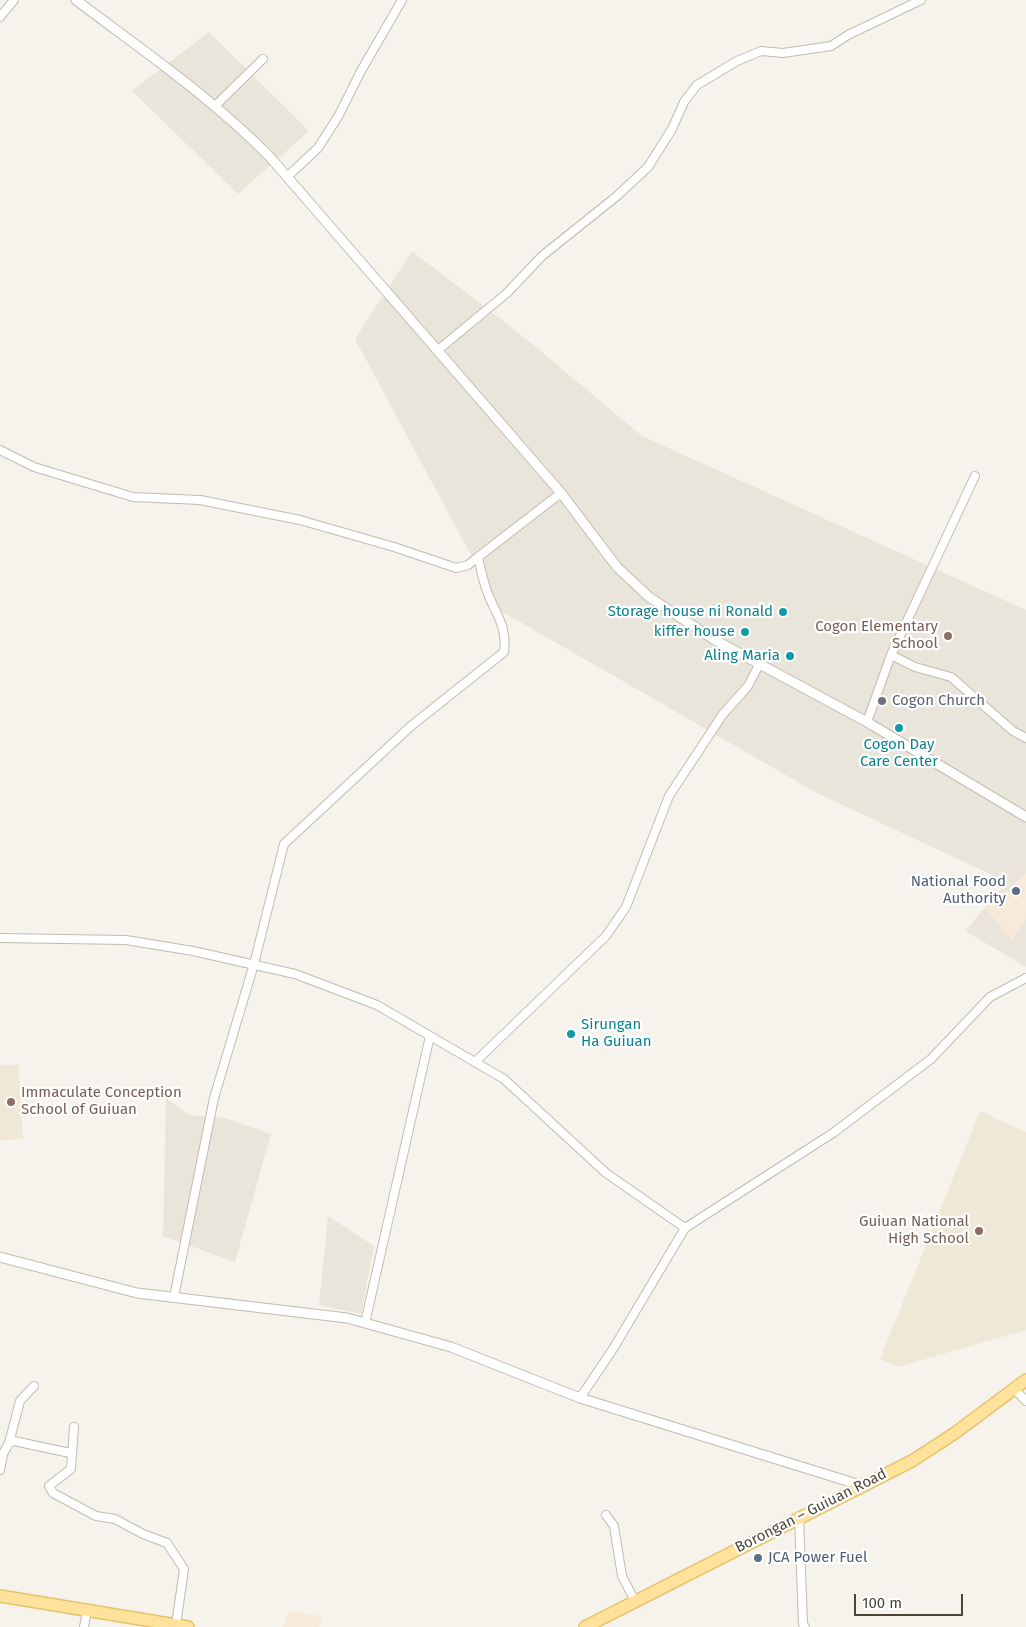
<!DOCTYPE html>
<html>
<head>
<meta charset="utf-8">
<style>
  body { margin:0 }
  #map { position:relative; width:1026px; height:1627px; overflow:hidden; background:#f6f3ec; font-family:"Fira Sans",sans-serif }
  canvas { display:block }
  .scale { position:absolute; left:854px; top:1594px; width:109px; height:22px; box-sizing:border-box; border:2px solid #4b4439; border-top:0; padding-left:6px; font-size:15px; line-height:18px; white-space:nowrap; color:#4b4439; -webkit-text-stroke:4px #fff; paint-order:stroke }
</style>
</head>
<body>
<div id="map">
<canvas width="1026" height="1627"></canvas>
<div class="scale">100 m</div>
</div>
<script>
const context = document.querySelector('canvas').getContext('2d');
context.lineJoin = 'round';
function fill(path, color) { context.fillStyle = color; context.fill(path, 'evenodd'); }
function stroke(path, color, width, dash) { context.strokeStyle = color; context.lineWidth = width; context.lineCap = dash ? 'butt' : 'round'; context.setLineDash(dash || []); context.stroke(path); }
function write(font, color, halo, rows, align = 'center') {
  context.font = font + ' "Fira Sans",sans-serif'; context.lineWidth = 4.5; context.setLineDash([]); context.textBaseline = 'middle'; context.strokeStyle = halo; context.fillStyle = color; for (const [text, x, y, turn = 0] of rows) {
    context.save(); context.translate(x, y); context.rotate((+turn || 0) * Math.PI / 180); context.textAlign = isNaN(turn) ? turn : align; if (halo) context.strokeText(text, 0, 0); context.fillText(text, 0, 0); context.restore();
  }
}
fill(new Path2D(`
  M209,32L309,131L238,194L132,91Z
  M412,251L525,338L642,436L1026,610V967L965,931L1007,882L817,793L501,611L355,339Z
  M166,1098L189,1115L225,1118L271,1134L235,1262L163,1236Z
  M328,1216L374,1246L361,1314L319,1305Z`), '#eae5da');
fill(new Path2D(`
  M1026,874V919L1012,940L985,908Z
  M289,1611L322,1616L319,1627H283Z`), '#f7ead8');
fill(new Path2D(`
  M0,1065H19L23,1139L0,1140Z
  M980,1111L1026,1132V1330L898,1367L880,1359Z`), '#efe8d6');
const minor = new Path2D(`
  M0,17L14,0
  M215,106L263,59
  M287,177L318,148L339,115L361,71L402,0
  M438,350L507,293L542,256L617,196L648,167L672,129L684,102L697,85L737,61L761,51L783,53L831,46L848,35L921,0
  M0,450L34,467L133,497L200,500L300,520L394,547L456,568L468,565L478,557
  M891,655L915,667L951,677L1013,731L1026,738
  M867,722L891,655L975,476
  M0,938L126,940L193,951L295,974L377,1005L504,1079L606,1173L685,1228
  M475,1062L606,936L626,907L669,796L723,714L748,686L759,665
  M174,1297L214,1098L254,964L284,844L411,726L504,652C507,630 499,618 490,599C484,586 481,571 478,557L561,493
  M365,1323L430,1036
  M1015,1390L1026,1401
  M580,1398L613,1349L685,1228L833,1133L931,1059L990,997L1026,978
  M74,1427L71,1469L49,1486L53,1493L96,1516L115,1519L143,1534L167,1543L184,1569L176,1625
  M9,1443L20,1401L34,1386
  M0,1470L3,1454L9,1443L14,1441L70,1453
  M606,1515L614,1526L622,1576L635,1601
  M799,1516L803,1624L805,1627
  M84,1627L87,1611`);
const tertiary = new Path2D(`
  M76,0C142,50 211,97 269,156L561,493L617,567L649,597L715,640L867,722L1026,817
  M0,1257L137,1293L347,1318L451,1347L580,1398L860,1485`);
const primary = new Path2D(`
  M0,1596L188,1627
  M585,1627L912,1461L955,1433L1026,1380`);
stroke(minor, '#c2bbae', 10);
stroke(tertiary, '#c2bbae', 11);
stroke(primary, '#e6c16a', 14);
stroke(minor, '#fff', 8);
stroke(tertiary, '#fff', 9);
stroke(primary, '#ffe39c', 11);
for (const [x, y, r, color] of [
  [783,612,5,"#0f9aa8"],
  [745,632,5,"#0f9aa8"],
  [948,636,5,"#8d6e63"],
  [790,656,5,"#0f9aa8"],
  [882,701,5,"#6b7280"],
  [899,728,5,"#0f9aa8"],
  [1016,891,5,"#5c6f8a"],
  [571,1034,5,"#0f9aa8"],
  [11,1102,5,"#8d6e63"],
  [979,1231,5,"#8d6e63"],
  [758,1558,5,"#5c6f8a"]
]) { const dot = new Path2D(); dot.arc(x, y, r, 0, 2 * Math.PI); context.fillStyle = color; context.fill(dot); stroke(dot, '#fff', 2); }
write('15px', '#0d838f', '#fff', [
  ["Storage house ni Ronald",773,612],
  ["kiffer house",735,632],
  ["Aling Maria",780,656],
  ["Cogon Day",899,745,"center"],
  ["Care Center",899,762,"center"],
  ["Sirungan",581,1025,"left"],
  ["Ha Guiuan",581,1042,"left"]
], 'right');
write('15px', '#785e54', '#fff', [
  ["Cogon Elementary",938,627],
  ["School",938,644],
  ["Immaculate Conception",21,1093,"left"],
  ["School of Guiuan",21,1110,"left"],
  ["Guiuan National",969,1222],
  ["High School",969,1239]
], 'right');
write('15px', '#5b616d', '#fff', [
  ["Cogon Church",892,701]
], 'left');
write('15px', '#4e5e75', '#fff', [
  ["National Food",1006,882],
  ["Authority",1006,899],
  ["JCA Power Fuel",768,1558,"left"]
], 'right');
write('15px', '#4b4439', '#fff', [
  ["Borongan – Guiuan Road",811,1511,-27]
]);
</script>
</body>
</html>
